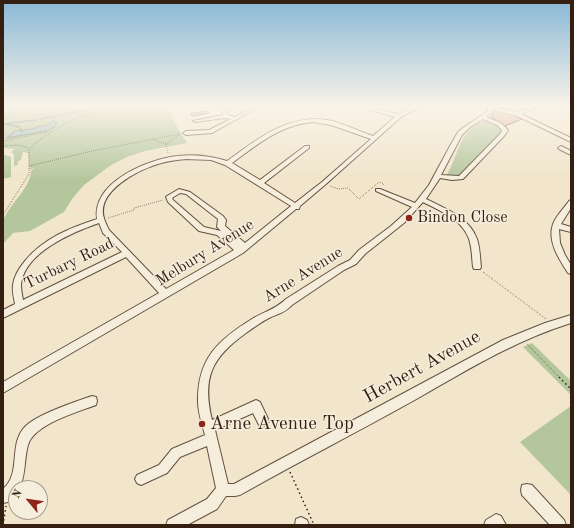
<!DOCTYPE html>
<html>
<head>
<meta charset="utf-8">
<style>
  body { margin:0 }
  #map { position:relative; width:574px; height:528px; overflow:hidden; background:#f1e5cb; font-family:"Old Standard TT",serif }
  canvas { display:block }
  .frame { position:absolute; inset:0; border:4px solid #351f11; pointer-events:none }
  .north { position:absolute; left:8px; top:480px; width:40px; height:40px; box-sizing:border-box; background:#f6eedd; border:1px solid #a99b8b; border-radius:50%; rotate:299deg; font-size:11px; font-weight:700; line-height:16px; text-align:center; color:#351f11 }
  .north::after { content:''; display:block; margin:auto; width:14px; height:18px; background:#8f2418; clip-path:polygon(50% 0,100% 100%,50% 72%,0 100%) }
</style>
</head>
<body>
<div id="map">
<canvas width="574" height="528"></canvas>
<div class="frame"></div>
<div class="north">N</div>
</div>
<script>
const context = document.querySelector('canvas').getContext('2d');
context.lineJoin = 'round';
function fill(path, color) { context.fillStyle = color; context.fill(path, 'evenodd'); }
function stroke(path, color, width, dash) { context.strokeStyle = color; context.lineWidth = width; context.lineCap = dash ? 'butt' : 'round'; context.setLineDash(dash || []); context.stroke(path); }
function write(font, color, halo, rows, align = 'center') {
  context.font = font + ' "Old Standard TT",serif'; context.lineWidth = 3; context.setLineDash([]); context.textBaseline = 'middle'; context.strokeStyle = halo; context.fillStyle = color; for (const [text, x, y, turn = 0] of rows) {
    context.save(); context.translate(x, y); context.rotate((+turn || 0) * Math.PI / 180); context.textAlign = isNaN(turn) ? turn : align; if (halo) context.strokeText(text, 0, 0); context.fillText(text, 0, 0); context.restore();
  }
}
fill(new Path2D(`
  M3,106H169L174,122L187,143L145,151L127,157L111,165L84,185L72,199L64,212L30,231L13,233L3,244C3,238 2,229 3,222C7,206 31,188 31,171L35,167L30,170L28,153L23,152L21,160L18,161V165L14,166V154L11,152L15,149L3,148Z
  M484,121L493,123L498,126L502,130L500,134L461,176L447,175C458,156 460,128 484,121Z
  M3,154L11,157V177L3,179Z
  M532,343L571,381V395L523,347Z
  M571,406V495L520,442Z`), '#b4c69c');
const water = new Path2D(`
  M54,121L57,123L53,128L47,131L7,138L15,131L32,129L40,126H45Z`);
fill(water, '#9bbebc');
stroke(water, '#727e78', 1);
stroke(new Path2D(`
  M41,119L105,106
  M3,124L36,120
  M6,124L19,127L22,132`), '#727e78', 1.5);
const building = new Path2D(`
  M497,110L504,111L522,119L505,126L492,118V115Z
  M208,111L209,113L192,116L191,114Z`);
fill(building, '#dfa685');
stroke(building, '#351f11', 1);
const minor = new Path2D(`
  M255,106H260L212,133L186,135L183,133L186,131L209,130L231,119L224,118L195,122L193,121L223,115L221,108L232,107V109L226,110L228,115L235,117Z
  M358,106H364L398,114C407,110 416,105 426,106L414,110L401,117L326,184L300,206L299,209H296L243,253L3,393V382L159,293L126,257L3,318V310L15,304C14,298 12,291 13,285C14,276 20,267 25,261C44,238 70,228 97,219C92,182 148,159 178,156C194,154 211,156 227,161C257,140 287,114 327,120C343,123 358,131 373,136L395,117ZM313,122L331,125L371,139L322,182L295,203L264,183L309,148V146H305L260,180L232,163C258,144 280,125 313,122ZM186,159L211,160L225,165L291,206L245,243L225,226L226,220L223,216L190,192L179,189L167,196L166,197L168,202L199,231L217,235L234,250L166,289L109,230C107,226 105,222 104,218C96,191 138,170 158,164C167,161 176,160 186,159ZM180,193L186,194L218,219L217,227L221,231L204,227L173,200L172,198ZM99,223L103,233L122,252L23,300C22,295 21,290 21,284C25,252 73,232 99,223Z
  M536,106H541L521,114L571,138V142L515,115L493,110V112L486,117L501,123L508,130L505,135L463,179L452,180L440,178L426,199C446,209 469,217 477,239C480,248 480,258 481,267L480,269H474L473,267C472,258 472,248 469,239C462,219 440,211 423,202L404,223L365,254L356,264L344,270L292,305C283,314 279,313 269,318C261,322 253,328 246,333C211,358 202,378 212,420L256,400L260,402L269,421L267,425L263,427L259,425L253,413L215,430L228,484H234L503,340L545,323L571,315V323C511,342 464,372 411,402C354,434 296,463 240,495L235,496H226L217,509L187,525H166L168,520L207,499L216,488L207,446L180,457L167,473L141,485L137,483L135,479L137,475L159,465L172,449L205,435C202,424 198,412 198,402C197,359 218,340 252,319C263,312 276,309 286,299L338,266L350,260L359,250L391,226L412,207L376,191V189H380L415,203L429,185L450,146L458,132L467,125L488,111V107L517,112ZM483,119L497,125L502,130L501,133L459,176L441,175L462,135L470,127Z
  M561,146L571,151V155L559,149L558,148Z
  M571,200V208L561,224L571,227V232L559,229L560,243L565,255L571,265V274L568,273C559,259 547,241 553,224C556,216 564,208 569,201Z
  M92,396L96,397L97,401L96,405C78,412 34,424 28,445C24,459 26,473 20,487L16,488V495L8,502L3,503V489C21,474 9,447 23,429C34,415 75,402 92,396Z
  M527,484L532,485L564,520L566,525H550L522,495L521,490L522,485Z
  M496,514L501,516L506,525H484L486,520Z
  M301,517L307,520L309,525H295L296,519Z`);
stroke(minor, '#645040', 2);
stroke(new Path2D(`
  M460,106L474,115
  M3,119L25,106
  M154,140L166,144
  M3,141L47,132
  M3,146L19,145L28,148
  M29,166L92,151L180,134L166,144L168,153
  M330,186L339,189L348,188L359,199L379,182L384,184L383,185
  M3,215L29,174V149C54,126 82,114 114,106
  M108,218L134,210V208L163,200
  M483,272L546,319
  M527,344L560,378`), '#351f11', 1, [0.5, 1.5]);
stroke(new Path2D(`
  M559,377L571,389
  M290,472L314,525
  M3,525L6,506`), '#351f11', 1.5, [1.5, 3]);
fill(minor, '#f6eedd');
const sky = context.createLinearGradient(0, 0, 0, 180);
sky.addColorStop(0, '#89b8d6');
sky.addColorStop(0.59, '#f9f3e8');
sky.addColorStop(1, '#f9f3e800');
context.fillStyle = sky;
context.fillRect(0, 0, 574, 180);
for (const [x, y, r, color] of [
  [409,218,4,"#8f2418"],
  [202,424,4,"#8f2418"]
]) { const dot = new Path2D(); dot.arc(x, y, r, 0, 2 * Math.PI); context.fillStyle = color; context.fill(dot); stroke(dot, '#f6eedd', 1.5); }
write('16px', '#351f11', '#f6eedd', [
  ["Bindon Close",417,218]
], 'left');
write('16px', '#351f11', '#f6eedd', [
  ["Melbury Avenue",205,253,-32],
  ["Turbary Road",69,264,-26],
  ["Arne Avenue",303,275,-32]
]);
write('19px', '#351f11', '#f6eedd', [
  ["Herbert Avenue",422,367,-29]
]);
write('19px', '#351f11', '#f6eedd', [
  ["Arne Avenue Top",210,424]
], 'left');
</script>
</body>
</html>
